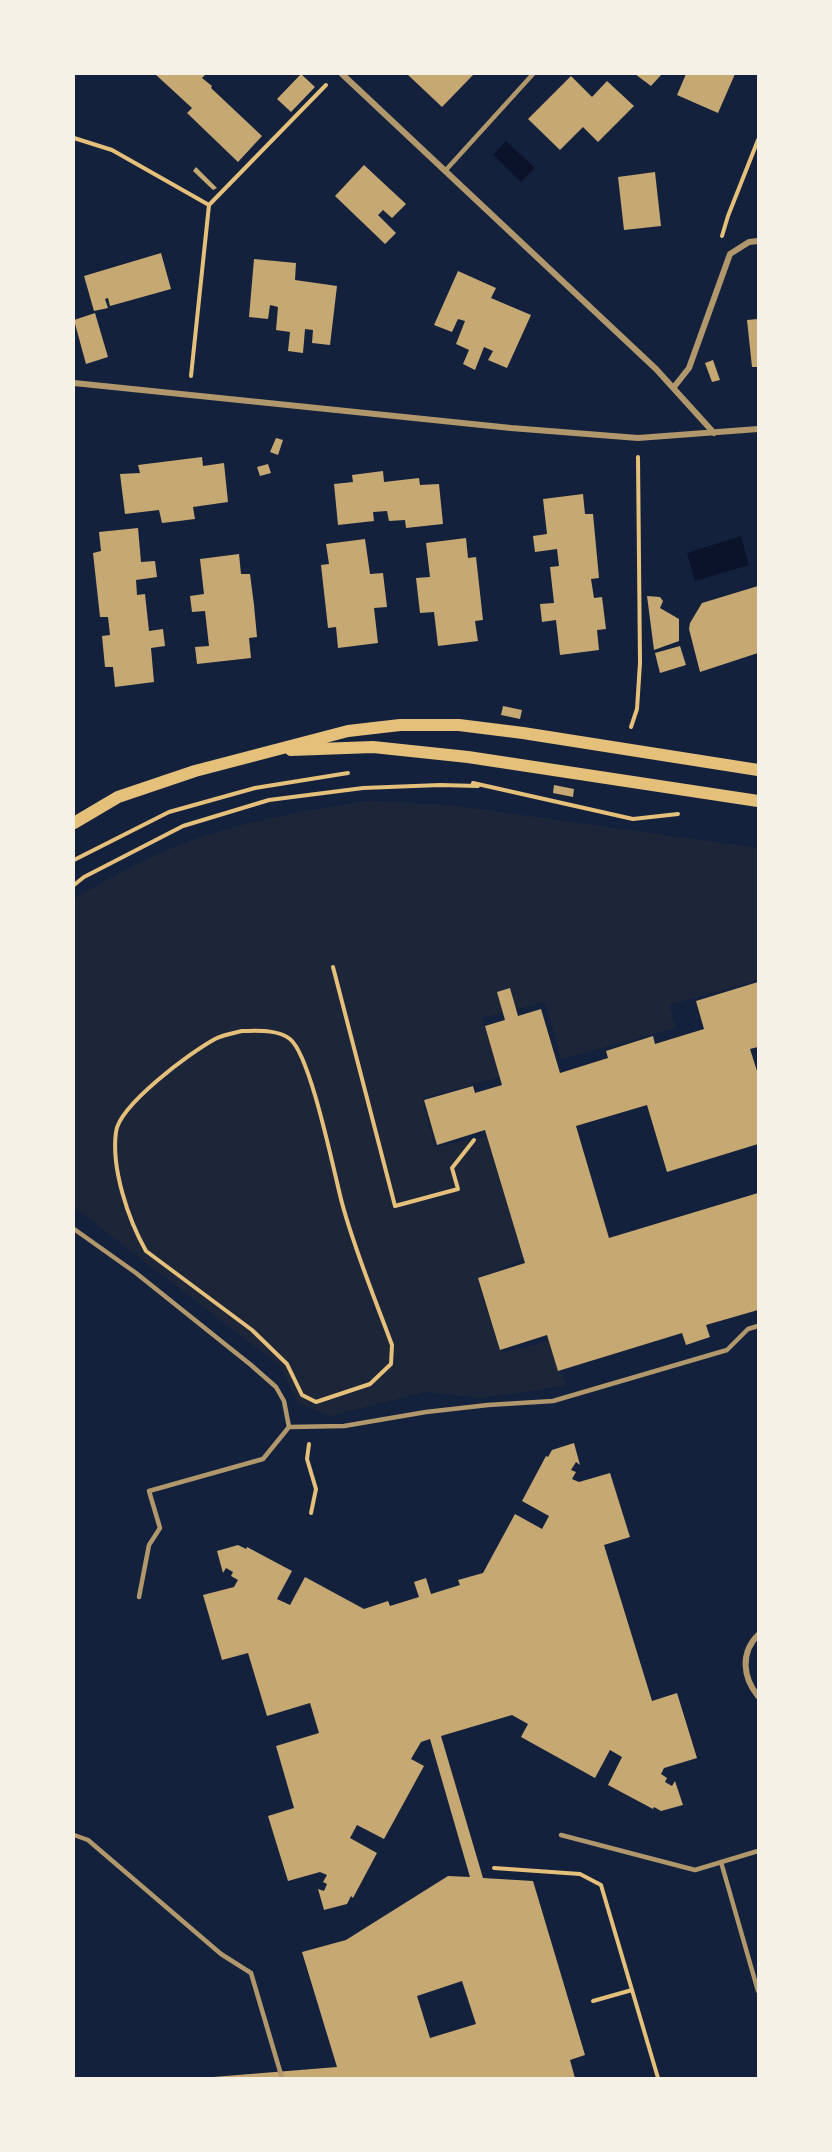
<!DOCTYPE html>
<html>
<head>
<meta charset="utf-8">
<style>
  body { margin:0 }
  #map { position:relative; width:832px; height:2152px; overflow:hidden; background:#14213d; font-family:Poppins,sans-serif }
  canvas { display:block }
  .frame { position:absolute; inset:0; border:75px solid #f6f1e7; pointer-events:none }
</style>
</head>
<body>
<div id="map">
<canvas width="832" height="2152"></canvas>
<div class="frame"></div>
</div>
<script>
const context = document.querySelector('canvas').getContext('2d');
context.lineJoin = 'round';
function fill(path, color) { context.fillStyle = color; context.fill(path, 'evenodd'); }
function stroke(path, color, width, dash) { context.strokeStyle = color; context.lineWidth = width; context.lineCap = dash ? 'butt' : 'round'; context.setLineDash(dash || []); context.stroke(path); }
fill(new Path2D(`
  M367,801L450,805L758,848V980L669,1005L676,1028L561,1059L545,1002L482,1018L501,1077L422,1098L435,1147L487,1136L526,1258L477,1280L502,1353L549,1341L566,1386L480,1398L425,1392L330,1416L298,1403L280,1366L74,1207V899C114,875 156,852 201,837C255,819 311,810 367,801Z`), '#1d2539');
fill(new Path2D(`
  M506,141L535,168L521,182L493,155Z
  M741,536L749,565L695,581L687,553Z`), '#0b132b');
fill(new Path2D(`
  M155,74H206L202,78L212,86L211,88L262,136L238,162L187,113L192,108Z
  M301,74L315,87L291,112L277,99Z
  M407,74H474L442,107Z
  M635,74H662L651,86Z
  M686,74H735L718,113L677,95Z
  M571,76L592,97L607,81L634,106L598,142L583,127L560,150L528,119Z
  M364,165L406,204L392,218L383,210L378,215L396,233L385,244L335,196Z
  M196,167L217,188L213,190L193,171Z
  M655,172L661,226L624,230L618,177Z
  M161,253L171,289L110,306L108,298L105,299L108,308L94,311L84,276Z
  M254,259L296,263L295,280L337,286L330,345L312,343L313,330L305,329L303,353L288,351L290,332L276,330L278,307L270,305L268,319L249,317Z
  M458,271L496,288L491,298L531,315L507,368L488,360L493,351L484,347L475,370L463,364L469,350L456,344L465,321L458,319L452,332L434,325Z
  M95,313L108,357L86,364L74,320Z
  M758,319V367H752L747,320Z
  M713,360L720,380L712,382L705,363Z
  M276,438L283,440L278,455L270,452Z
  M202,457L203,466L224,463L228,502L193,507L195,519L179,521L162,523L159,510L125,514L120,474L140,473L138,465Z
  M268,464L271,473L260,476L257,467Z
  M383,471L384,482L419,478L420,485L439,484L443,524L406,528L405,520L389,521L387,511L373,512L374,521L338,525L334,484L353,482L352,475Z
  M583,494L585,514H593L599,578L591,579L594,598L602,597L606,629L597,630L599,650L560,655L556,620L542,622L540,604L554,603L550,567L559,566L557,549L535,552L533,536L547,534L543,499Z
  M138,528L141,562L155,561L157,577L136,580L137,595L145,594L149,631L163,629L165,646L151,648L154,682L115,687L113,667H105L102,636L110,635L108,617H100L93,553L101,551L99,532Z
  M466,538L468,558L476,557L483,620L475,621L478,641L438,646L434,612L420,613L416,578L430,577L426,543Z
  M365,539L370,574L383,573L387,607L374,608L378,643L338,648L336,627L328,628L321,565L329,564L326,544Z
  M239,554L241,574H250L254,605L257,637L249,638L251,658L197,664L195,647L209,646L205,611L192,612L190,596L204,594L200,559Z
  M758,586V653L700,672L689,629L690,623L702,603Z
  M647,596L660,597L663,601L660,608L679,619V641L654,650Z
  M680,646L686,665L660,673L655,653Z
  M503,706L522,710L520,719L501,715Z
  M554,785L574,789L573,797L553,793Z
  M758,982V1047L750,1049L758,1074V1144L667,1172L647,1105L576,1126L609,1238L758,1193V1310L706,1325L710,1337L686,1345L682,1333L558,1371L547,1335L500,1350L478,1278L525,1263L485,1130L437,1145L424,1100L473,1086L475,1093L502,1085L485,1026L505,1020L497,992L510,988L518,1016L541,1009L560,1073L608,1058L606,1051L653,1036L655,1044L704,1029L696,1001Z
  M574,1443L580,1465L576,1462L571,1470L576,1472L572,1479L579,1482L610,1473L630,1537L604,1545L652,1701L677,1693L697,1758L664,1768L661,1774L667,1778L665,1782L672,1786L675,1781L683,1805L661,1811L654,1807L653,1809L608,1785L622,1757L610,1750L595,1778L521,1737L528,1724L512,1715L441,1736L483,1878L533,1881L585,2055L570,2060L575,2078H213V2077L337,2067L302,1952L346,1940L448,1876L470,1877L430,1739L421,1742L411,1759L424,1766L384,1839L357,1825L350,1838L377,1853L353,1898L351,1896L347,1904L324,1910L318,1889L324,1891L327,1884L323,1882L327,1875L320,1872L288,1881L268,1816L294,1808L276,1746L319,1733L310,1703L267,1716L248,1653L222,1660L203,1595L234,1587L238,1580L231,1576L233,1572L226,1568L223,1573L217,1551L238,1545L246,1549L247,1547L292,1571L277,1599L290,1605L305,1577L364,1609L388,1601L390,1606L419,1597L414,1582L426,1578L431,1594L460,1585L458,1580L483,1573L515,1514L542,1529L549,1516L522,1501L546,1456L548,1457L552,1450ZM462,1981L476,2024L430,2038L417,1996Z`), '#c6a872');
stroke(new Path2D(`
  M74,138L112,150L209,205
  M722,236L728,216L758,140
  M191,376L209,205L326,85
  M631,727L637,709L640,663L638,457
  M473,783L633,819L678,814
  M74,860L169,812L255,788L348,773
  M74,885L84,877L183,826L269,800L363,788L440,785L478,786
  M333,967L395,1206L458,1189L452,1168L474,1140
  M242,1031C257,1031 277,1029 290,1039C311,1056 334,1173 342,1203C355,1251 375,1299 392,1345L391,1364L370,1384L316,1402L302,1395L287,1364L252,1330L146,1251C128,1219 111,1168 116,1132C119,1105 191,1052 215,1039C223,1035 233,1033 242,1031Z
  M309,1444L307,1459L316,1489L311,1513
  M494,1868L580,1874L601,1885L658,2078
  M593,2001L632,1990`), '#e5c07b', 4);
stroke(new Path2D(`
  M445,171L533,74
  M74,1229L136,1273L251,1365L276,1387L284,1401L289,1427
  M139,1597L149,1545L160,1528L149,1491L263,1459L289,1427L344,1426L426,1412L488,1405L553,1401L727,1350L748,1329L758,1326
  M74,1835L88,1840L221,1954L251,1973L282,2078
  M561,1835L695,1870L758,1851
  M721,1862L758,1991`), '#b1986c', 4.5);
stroke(new Path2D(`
  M342,74L656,369L714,433
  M74,383L511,428L638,438L758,429
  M674,387L689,368L730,254L749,242L758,241
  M758,1635C740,1653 743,1678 758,1696`), '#b1986c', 6);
stroke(new Path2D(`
  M291,750L373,747L468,757L758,801
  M74,823L118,797L195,771L348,731L400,725H459L523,733L758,770`), '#e5c07b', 12);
</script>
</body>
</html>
